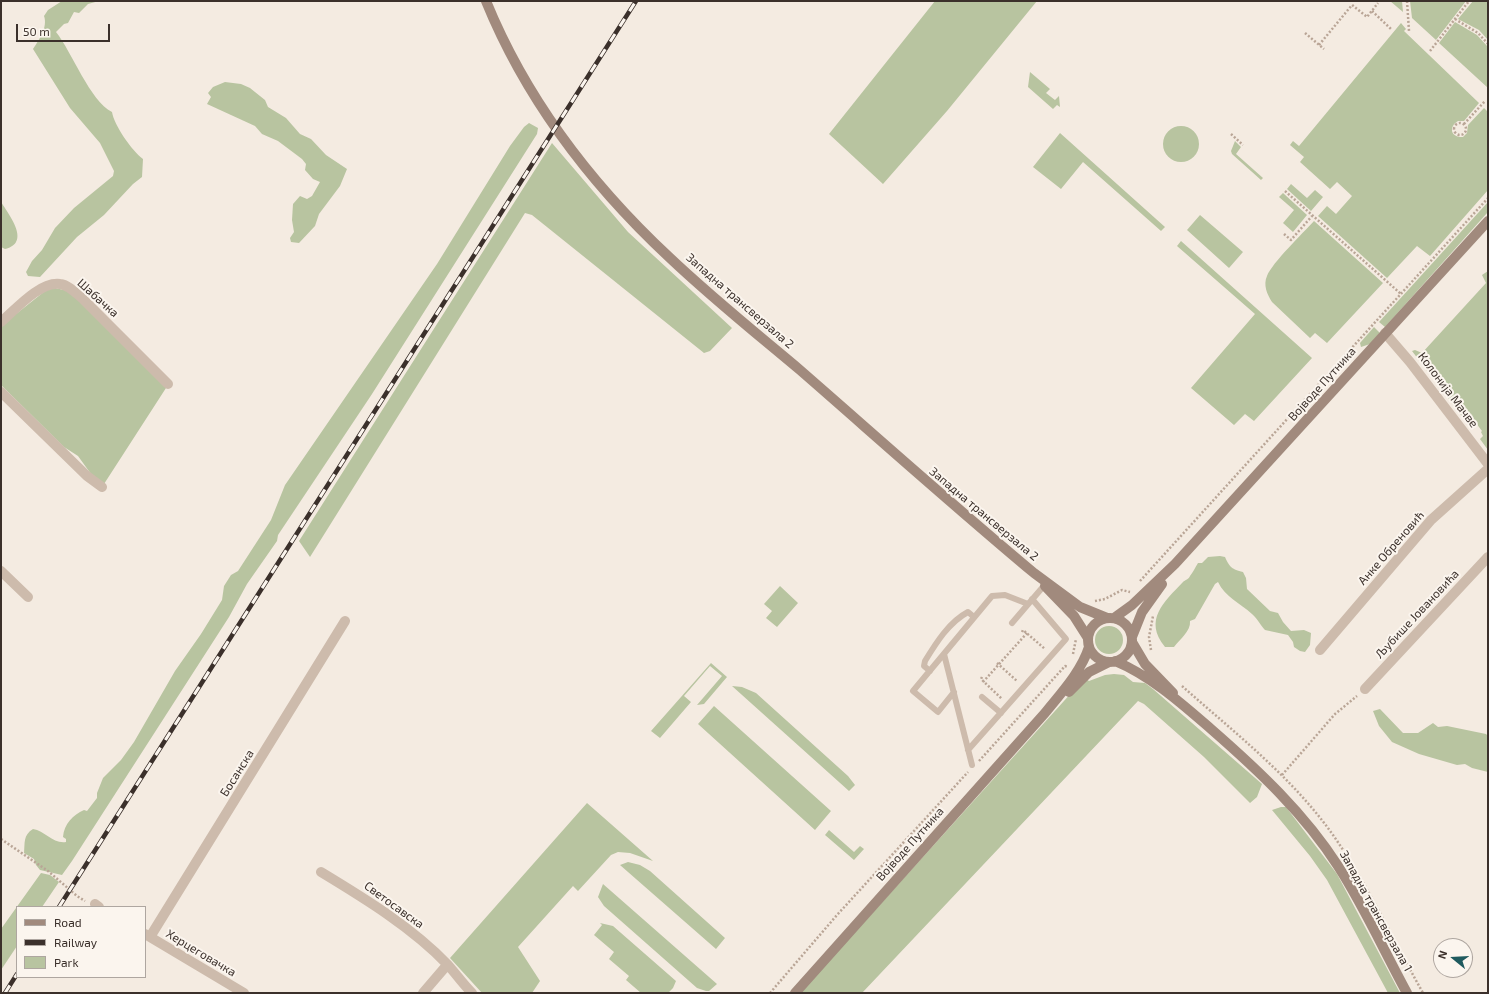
<!DOCTYPE html>
<html>
<head>
<meta charset="utf-8">
<style>
  body { margin:0 }
  #map { position:relative; width:1489px; height:994px; overflow:hidden; background:#f4ebe1; font-family:"Exo 2",sans-serif }
  canvas { display:block }
  .frame { position:absolute; inset:0; border:2px solid #3b302b; pointer-events:none }
  .legend { position:absolute; left:16px; top:906px; width:130px; height:72px; box-sizing:border-box; background:#fbf5ee; border:1px solid #aea6a0; margin:0; padding:5px 7px; list-style:none; font-size:12px; color:#3b302b }
  .legend li { display:flex; align-items:center; gap:8px; height:20px }
  .legend b { width:20px; border:1px solid #aea6a0 }
  .north { position:absolute; left:1433px; top:938px; width:40px; height:40px; box-sizing:border-box; background:#fbf5ee; border:1px solid #aea6a0; border-radius:50%; rotate:288deg; font-size:11px; font-weight:700; line-height:16px; text-align:center; color:#3b302b }
  .north::after { content:''; display:block; margin:auto; width:14px; height:18px; background:#1f5a5e; clip-path:polygon(50% 0,100% 100%,50% 72%,0 100%) }
  .scale { position:absolute; left:16px; top:24px; width:94px; height:18px; box-sizing:border-box; border:2px solid #3b302b; border-top:0; padding-left:5px; font-size:12px; line-height:14px; white-space:nowrap; color:#3b302b; -webkit-text-stroke:3px #fbf5ee; paint-order:stroke }
</style>
</head>
<body>
<div id="map">
<canvas width="1489" height="994"></canvas>
<div class="frame"></div>
<ul class="legend">
<li><b style="height:5px;background:#a18a7d"></b>Road</li>
<li><b style="height:5px;background:#3b302b"></b>Railway</li>
<li><b style="height:11px;background:#b8c4a0"></b>Park</li>
</ul>
<div class="north">N</div>
<div class="scale">50 m</div>
</div>
<script>
const context = document.querySelector('canvas').getContext('2d');
context.lineJoin = 'round';
function fill(path, color) { context.fillStyle = color; context.fill(path, 'evenodd'); }
function stroke(path, color, width, dash) { context.strokeStyle = color; context.lineWidth = width; context.lineCap = dash ? 'butt' : 'round'; context.setLineDash(dash || []); context.stroke(path); }
function write(font, color, halo, rows, align = 'center') {
  context.font = font + ' "Exo 2",sans-serif'; context.lineWidth = 4; context.setLineDash([]); context.textBaseline = 'middle'; context.strokeStyle = halo; context.fillStyle = color; for (const [text, x, y, turn = 0] of rows) {
    context.save(); context.translate(x, y); context.rotate((+turn || 0) * Math.PI / 180); context.textAlign = isNaN(turn) ? turn : align; if (halo) context.strokeText(text, 0, 0); context.fillText(text, 0, 0); context.restore();
  }
}
fill(new Path2D(`
  M62,1H99L88,4L79,13L74,12L68,23L64,24L56,32C72,52 90,101 112,112C114,125 132,151 143,159L142,177L133,184L104,215L77,237L40,277L28,276L26,272L32,261L42,250L55,228L74,208L113,176L114,171L100,143L70,108L33,49C39,40 48,27 44,16L48,10Z
  M935,1H1037L947,111L883,184L829,134Z
  M1390,1H1402L1403,12Z
  M1410,1H1466L1436,40L1412,18Z
  M1473,1H1488V40L1479,30L1458,19Z
  M1455,22L1477,35L1488,47V88L1439,43Z
  M1401,23L1406,29L1404,31L1479,103L1464,121H1458C1448,127 1451,138 1463,137L1467,133L1468,125L1484,108L1488,112V190L1430,256L1417,246L1387,278L1318,216L1327,206L1336,214L1352,196L1337,182L1330,189L1300,162L1304,157L1290,145L1293,141L1299,146Z
  M1030,72L1050,89L1046,93L1055,100L1059,96L1060,107L1057,105L1053,109L1028,87Z
  M225,82L241,84L250,88L265,100L268,107L286,118L300,134L311,139L326,155L347,169L340,186L319,214L315,226L299,243L291,242L290,238L294,232L292,220L293,204L300,196L307,199L312,196L320,182L313,179L305,170L306,164L302,159L278,141L262,134L255,126L207,104L211,97L208,93L213,87Z
  M529,123L538,128L537,134L372,394L278,535L277,541L247,584L229,617L72,861L62,875L40,870L36,865L34,859L24,853C25,843 23,835 33,829C45,831 53,844 66,842V839L63,837C64,824 73,815 84,810L87,811L97,798V793L103,778L121,760L134,742L175,671L201,634L222,600L224,586L231,575L238,571L271,520L285,485L437,264L510,146L524,127Z
  M1163 144a18 18 0 1 1 36 0a18 18 0 1 1-36 0Z
  M1060,133L1165,227L1161,231L1083,162L1061,189L1033,167Z
  M1235,141L1241,147L1236,154L1263,178L1261,180L1232,154L1231,151Z
  M552,143L628,232L732,328L710,351L704,353L532,215L525,213L310,557L299,541Z
  M1291,184L1307,198L1315,190L1323,197L1311,211L1287,189Z
  M1283,193L1307,215L1293,232L1283,223L1294,210L1279,197Z
  M1,202C10,216 31,243 5,249L1,247Z
  M1488,202V212L1385,327L1379,322Z
  M1200,215L1243,252L1229,268L1187,230Z
  M1314,221L1383,283L1327,343L1315,333L1310,338L1272,302C1267,294 1263,285 1267,276C1272,263 1303,233 1314,221Z
  M1181,241L1312,358L1254,421L1245,414L1234,425L1191,388L1255,314L1177,246Z
  M1488,271V450L1480,439L1483,436L1481,432L1482,431L1470,415L1464,419L1412,351L1415,350L1422,353L1486,283L1482,275Z
  M50,287L69,291L166,388L104,484L91,474L78,456L64,447L1,385V326Z
  M1374,327L1380,333L1370,344L1361,347L1360,343Z
  M1220,556L1225,557C1230,568 1232,569 1243,572L1246,578L1247,589L1270,611L1278,613L1283,622L1291,631L1304,630L1311,633L1310,645L1305,652L1300,651L1294,647L1293,642L1288,635L1265,630C1260,625 1258,619 1252,614C1240,603 1225,597 1218,582L1215,584L1195,619L1190,621C1191,631 1180,639 1174,647H1165C1143,620 1164,602 1183,582C1185,580 1189,579 1190,576C1193,572 1195,568 1198,563H1202L1208,557Z
  M780,586L798,603L777,627L766,618L772,611L764,604Z
  M1095 640a14 14 0 1 1 28 0a14 14 0 1 1-28 0Z
  M711,663L727,677L704,704L697,705L722,676L710,666L684,696L691,702L660,738L651,731Z
  M1114,674L1124,675L1133,682L1145,683L1153,689L1262,784L1257,797L1250,803L1204,757L1144,704L1138,701L862,993H800L1073,691L1086,679L1089,681L1105,675Z
  M732,686L742,687L756,693L848,776L855,785L849,791Z
  M714,706L831,811L815,830L698,724Z
  M1380,709L1403,733H1418L1433,723L1438,727L1447,726L1486,734L1488,736V772L1472,768L1465,764L1457,765L1419,754L1392,742L1379,726L1373,711Z
  M587,803L653,861L630,853L618,852L611,855L578,891L573,886L518,947L540,981L532,993H482L450,958Z
  M1281,807H1286L1337,874L1400,993H1388L1327,880L1310,856L1272,810Z
  M829,830L854,852L860,846L864,849L854,860L825,835Z
  M628,862L640,865L650,871L725,938L716,949L620,865Z
  M41,873L50,875L59,882L42,907H17V946L1,970V929Z
  M603,884L717,984L709,991H706L697,988L604,906L598,897Z
  M600,923L613,926L676,981L673,988L668,993H641L626,980L629,976L609,959L614,952L594,935L602,925Z`), '#b8c4a0');
stroke(new Path2D(`
  M1407,1L1409,31
  M1372,11L1392,30
  M1455,19L1478,33L1488,44
  M1305,33L1324,49
  M1319,45L1352,5L1367,17L1378,3
  M1430,51L1469,1
  M1454 129a6 6 0 1 1 12 0a6 6 0 1 1-12 0Z
  M1464,124L1485,101
  M1231,134L1243,145
  M1285,191L1401,294
  M1284,234L1291,240L1312,216
  M1140,581L1488,198
  M1095,601L1105,599L1122,590L1130,592
  M1022,632L1023,630L1045,649
  M1151,650L1149,637L1153,616
  M1073,654L1076,639
  M997,663L1017,681
  M982,677L981,679L1002,699
  M983,682L1027,633
  M1182,686C1235,733 1292,777 1333,835C1368,885 1393,940 1423,993
  M979,761L1065,666L1068,667
  M1282,775L1335,714L1357,696
  M1,839L48,871L77,896L85,901
  M770,993L837,915L968,772`), '#b9a596', 2.5, [2, 2]);
stroke(new Path2D(`
  M1012,623L1042,588
  M944,654L972,765
  M930,671L924,666L925,661C936,643 949,622 968,612L974,617
  M954,692L938,712L913,691L992,596L1005,595L1028,604
  M982,697L1001,713
  M968,750L1066,639L1032,599`), '#cdbbac', 6);
stroke(new Path2D(`
  M1,322C15,310 40,281 60,284C69,285 77,294 83,299L168,384
  M1385,333L1410,362L1488,464
  M1,392L87,476L102,487
  M1,571L28,597
  M1320,650L1431,520L1488,469
  M1365,689L1488,557
  M321,872C364,898 413,928 448,965C456,974 463,984 472,993
  M95,904L99,907
  M145,934L244,993
  M150,937L345,621
  M423,993L447,965`), '#cdbbac', 10);
stroke(new Path2D(`
  M486,1C526,99 592,185 669,257C711,297 756,333 800,370C878,438 955,507 1034,573L1080,607L1107,618
  M1045,586L1074,616L1088,638
  M1088 640a22 22 0 1 1 44 0a22 22 0 1 1-44 0Z
  M1114,618L1132,605L1175,564L1488,221
  M1132,637L1142,612L1162,584
  M1132,642L1145,664L1173,693
  M1115,661C1151,676 1182,704 1211,729C1258,770 1304,813 1338,866C1364,906 1384,951 1407,993
  M1069,692L1089,672L1109,662
  M795,993L1045,713C1061,693 1081,672 1089,647`), '#a18a7d', 10);
const rail = new Path2D(`
  M59,907L636,1
  M5,993L17,974`);
stroke(rail, '#3b302b', 4.5);
stroke(rail, '#fbf5ee', 3, [9]);
write('12px', '#3b302b', '#fbf5ee', [
  ["Шабачка",98,298,42],
  ["Западна трансверзала 2",740,301,41],
  ["Војводе Путника",1322,384,-48],
  ["Колонија Мачве",1448,390,53],
  ["Западна трансверзала 2",984,514,40],
  ["Анке Обреновић",1391,548,-49],
  ["Љубише Јовановића",1417,614,-47],
  ["Босанска",237,773,-58],
  ["Војводе Путника",910,844,-48],
  ["Светосавска",394,905,36],
  ["Западна трансверзала 1",1376,911,61],
  ["Херцеговачка",201,953,31]
]);
</script>
</body>
</html>
